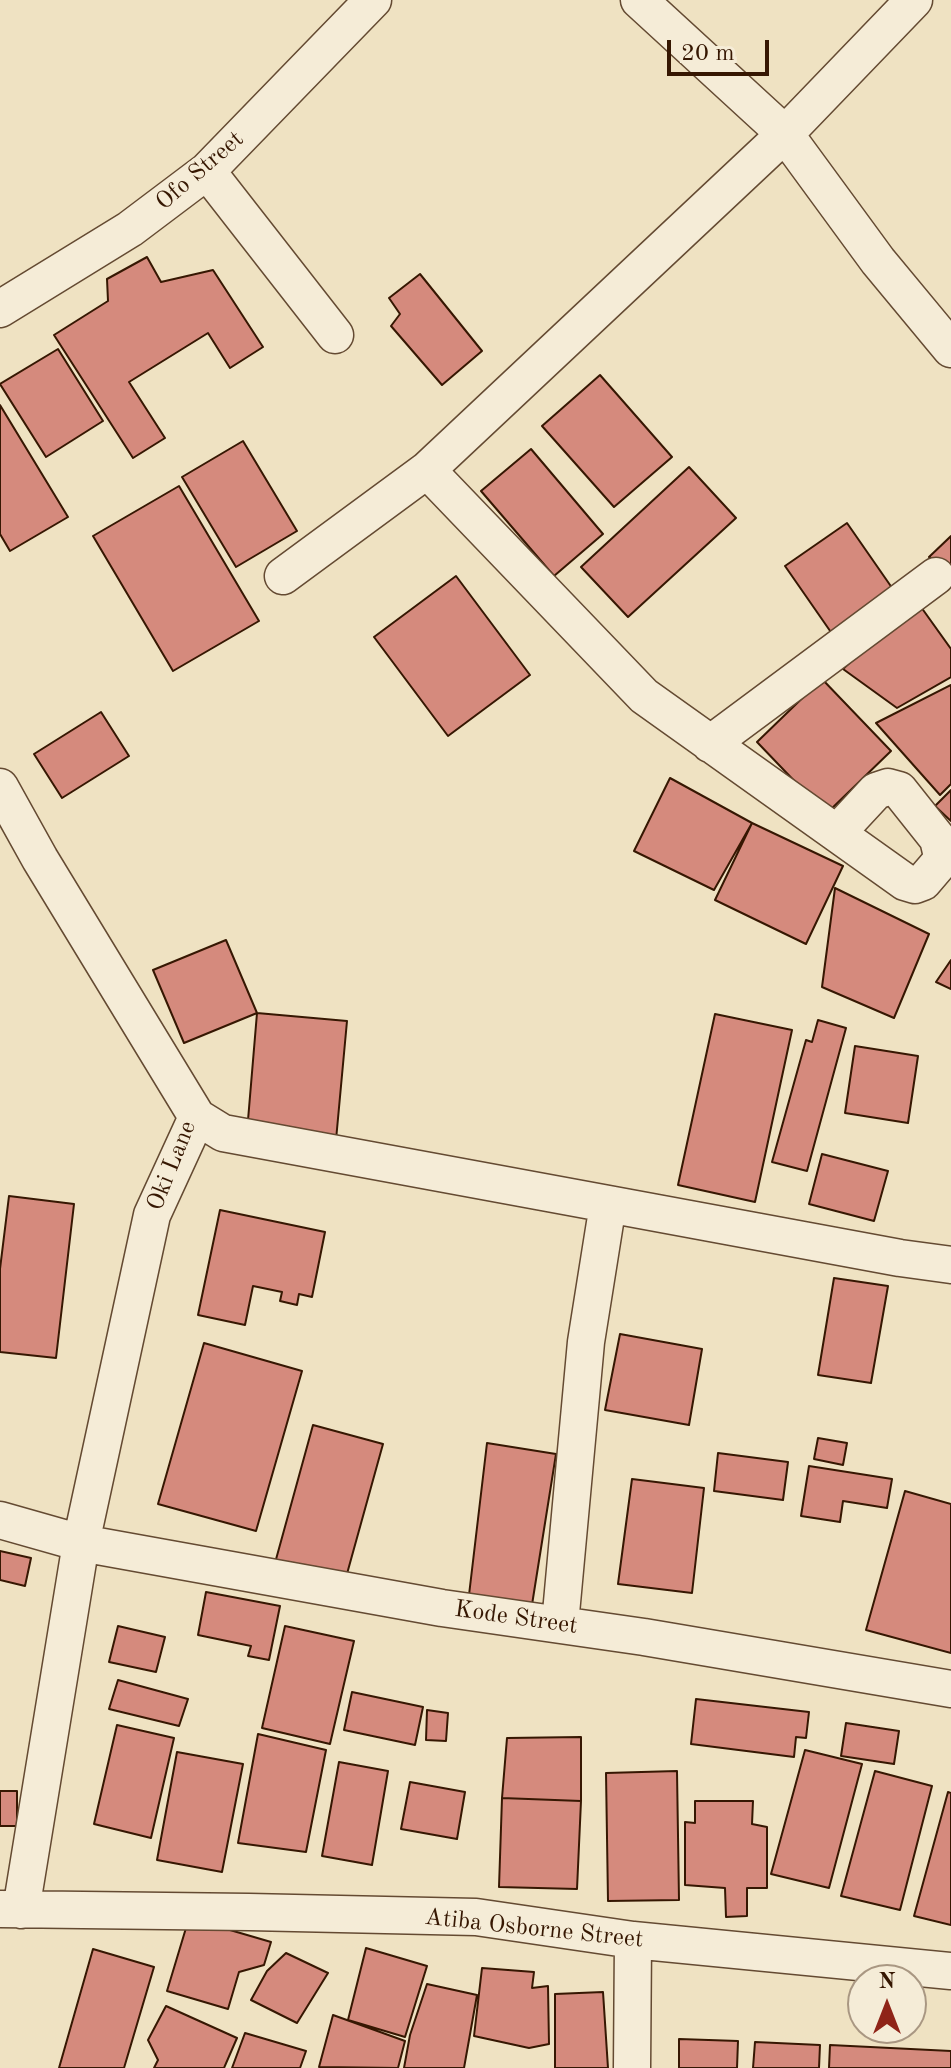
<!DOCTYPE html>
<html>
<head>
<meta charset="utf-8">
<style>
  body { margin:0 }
  #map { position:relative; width:951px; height:2068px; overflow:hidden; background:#efe2c2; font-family:"Old Standard TT",serif }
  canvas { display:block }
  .north { position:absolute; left:847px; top:1964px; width:80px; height:80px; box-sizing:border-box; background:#f5ecd7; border:2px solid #a99782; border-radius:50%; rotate:0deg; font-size:22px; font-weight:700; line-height:32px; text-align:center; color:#361702 }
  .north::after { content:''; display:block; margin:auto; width:28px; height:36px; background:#8f2418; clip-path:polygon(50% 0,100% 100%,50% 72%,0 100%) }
  .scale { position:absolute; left:667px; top:40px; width:102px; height:36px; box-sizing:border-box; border:4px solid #361702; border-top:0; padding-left:10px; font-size:24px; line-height:28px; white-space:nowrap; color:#361702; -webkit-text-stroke:6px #f5ecd7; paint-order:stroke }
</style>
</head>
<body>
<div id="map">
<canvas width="951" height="2068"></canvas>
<div class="north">N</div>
<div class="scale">20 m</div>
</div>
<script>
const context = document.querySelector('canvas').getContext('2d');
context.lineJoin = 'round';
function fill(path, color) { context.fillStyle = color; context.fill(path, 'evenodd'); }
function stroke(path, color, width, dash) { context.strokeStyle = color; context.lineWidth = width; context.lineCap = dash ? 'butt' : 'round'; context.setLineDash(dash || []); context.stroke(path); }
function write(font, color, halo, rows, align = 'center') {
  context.font = font + ' "Old Standard TT",serif'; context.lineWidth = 6; context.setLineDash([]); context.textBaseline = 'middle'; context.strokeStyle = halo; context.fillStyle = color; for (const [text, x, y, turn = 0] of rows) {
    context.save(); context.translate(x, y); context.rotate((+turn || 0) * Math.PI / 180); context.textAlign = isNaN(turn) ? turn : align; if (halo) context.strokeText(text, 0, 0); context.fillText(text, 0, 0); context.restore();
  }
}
const building = new Path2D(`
  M147,257L161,282L213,270L263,347L230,368L208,333L129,382L165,438L133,458L54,335L108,301L107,279Z
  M420,274L482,351L442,385L391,326L400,314L389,298Z
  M58,349L103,421L46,457L0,384Z
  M600,375L672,457L614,507L542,426Z
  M0,405L68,517L10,551L0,534Z
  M243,441L297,531L236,567L182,477Z
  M531,449L603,534L554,576L481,491Z
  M689,467L736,518L628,617L581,567Z
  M179,486L259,621L173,671L93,536Z
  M847,523L897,595L835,638L785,566Z
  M951,536V569L929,557Z
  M456,576L530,675L448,736L374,637Z
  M916,600L951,649V677L897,708L843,669Z
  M822,679L891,751L826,814L757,742Z
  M951,685V784L940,795L876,723Z
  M101,712L129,756L62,798L34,754Z
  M670,778L752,823L714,890L634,851Z
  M951,790V821L935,806Z
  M752,823L843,866L806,944L715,900Z
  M835,888L929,934L894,1018L822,987Z
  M226,940L257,1013L184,1043L153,970Z
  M951,960V989L936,982Z
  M257,1013L347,1021L336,1140L247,1132Z
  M715,1014L792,1030L755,1202L678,1185Z
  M818,1020L846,1028L807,1171L772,1162L806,1040L812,1042Z
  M855,1046L918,1056L908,1123L845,1113Z
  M822,1154L888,1171L874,1221L809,1204Z
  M9,1196L74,1204L56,1358L0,1352V1269Z
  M220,1210L325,1232L312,1297L299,1294L297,1305L280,1301L282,1292L253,1286L245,1325L198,1315Z
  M834,1278L888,1286L871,1383L818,1375Z
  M620,1334L702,1349L689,1425L605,1410Z
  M204,1343L302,1371L256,1531L158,1504Z
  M313,1425L383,1444L345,1581L275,1563Z
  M818,1438L847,1443L843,1465L814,1459Z
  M487,1443L556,1454L531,1611L469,1595Z
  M718,1453L788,1462L783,1500L714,1491Z
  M809,1466L892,1479L887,1508L843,1501L840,1522L801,1516Z
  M632,1479L704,1488L692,1593L618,1584Z
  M905,1491L951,1504V1653L866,1630Z
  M0,1551L31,1558L25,1586L0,1580Z
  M206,1592L280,1606L269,1660L248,1656L251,1646L198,1635Z
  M118,1626L165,1637L156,1672L109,1662Z
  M285,1626L354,1641L330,1744L262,1728Z
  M118,1680L188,1699L179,1726L109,1709Z
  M352,1692L423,1707L415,1745L344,1730Z
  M696,1699L809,1712L806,1738L796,1737L794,1757L691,1744Z
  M427,1710L448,1713L446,1741L426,1740Z
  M846,1723L899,1731L894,1764L841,1756Z
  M117,1725L174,1738L151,1838L94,1824Z
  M258,1734L326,1750L306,1852L238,1843Z
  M581,1737V1801L502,1798L507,1738Z
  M805,1750L862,1764L829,1888L771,1874Z
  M177,1752L243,1764L222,1872L157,1860Z
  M339,1762L388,1771L372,1865L322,1856Z
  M677,1771L679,1900L608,1901L606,1773Z
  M875,1771L932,1786L900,1910L841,1896Z
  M410,1782L465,1792L457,1839L401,1829Z
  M0,1791H17V1826H0Z
  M948,1792L951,1793V1925L914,1916Z
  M502,1798L581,1801L577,1889L499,1887Z
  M695,1801H753L752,1824L767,1827V1888H747V1916L726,1917L725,1888L685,1885V1822L695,1823Z
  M189,1918L271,1942L264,1965L239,1972L228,2009L167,1991Z
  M366,1948L427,1966L405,2037L348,2020Z
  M93,1949L154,1967L124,2068H59Z
  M286,1953L328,1973L297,2023L251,2000L267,1971Z
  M482,1968L534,1972L532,1988L548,1986L549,2044L529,2048L474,2036Z
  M427,1984L477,1995L464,2068H404L410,2035Z
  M603,1992L608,2068H555V1994Z
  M166,2006L237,2038L224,2068H154L158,2060L148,2040Z
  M333,2015L405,2041L398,2068L319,2067Z
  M245,2033L306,2051L300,2068H232Z
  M679,2039L738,2041L737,2068H679Z
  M755,2042L820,2045L819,2068H753Z
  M830,2045L951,2051V2068H829Z`);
fill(building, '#d58a7d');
stroke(building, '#361702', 2);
const minor = new Path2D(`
  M639,0L785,134L878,261L951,349
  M207,171L335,335
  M0,309L130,229L207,171L373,0
  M427,470L644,696L905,882L915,885L923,882L941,861V852L938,839L899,790L888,787L876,791L837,833
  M283,576L427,470L785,134L914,0
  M710,744L936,576
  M0,787L40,859L197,1117L223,1133L608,1204L586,1342L560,1624
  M608,1204L900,1258L951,1265
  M0,1520L81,1543L442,1608L644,1637L951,1689
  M0,1909L249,1912L476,1917L633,1940L951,1971
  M21,1910L81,1543L152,1215L197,1117
  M632,2068L633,1940`);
stroke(minor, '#644a32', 39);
stroke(minor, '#f5ecd7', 36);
write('24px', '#361702', '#f5ecd7', [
  ["Ofo Street",200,171,-41],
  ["Oki Lane",172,1166,-68],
  ["Kode Street",516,1618,8],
  ["Atiba Osborne Street",534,1929,6]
]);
</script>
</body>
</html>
